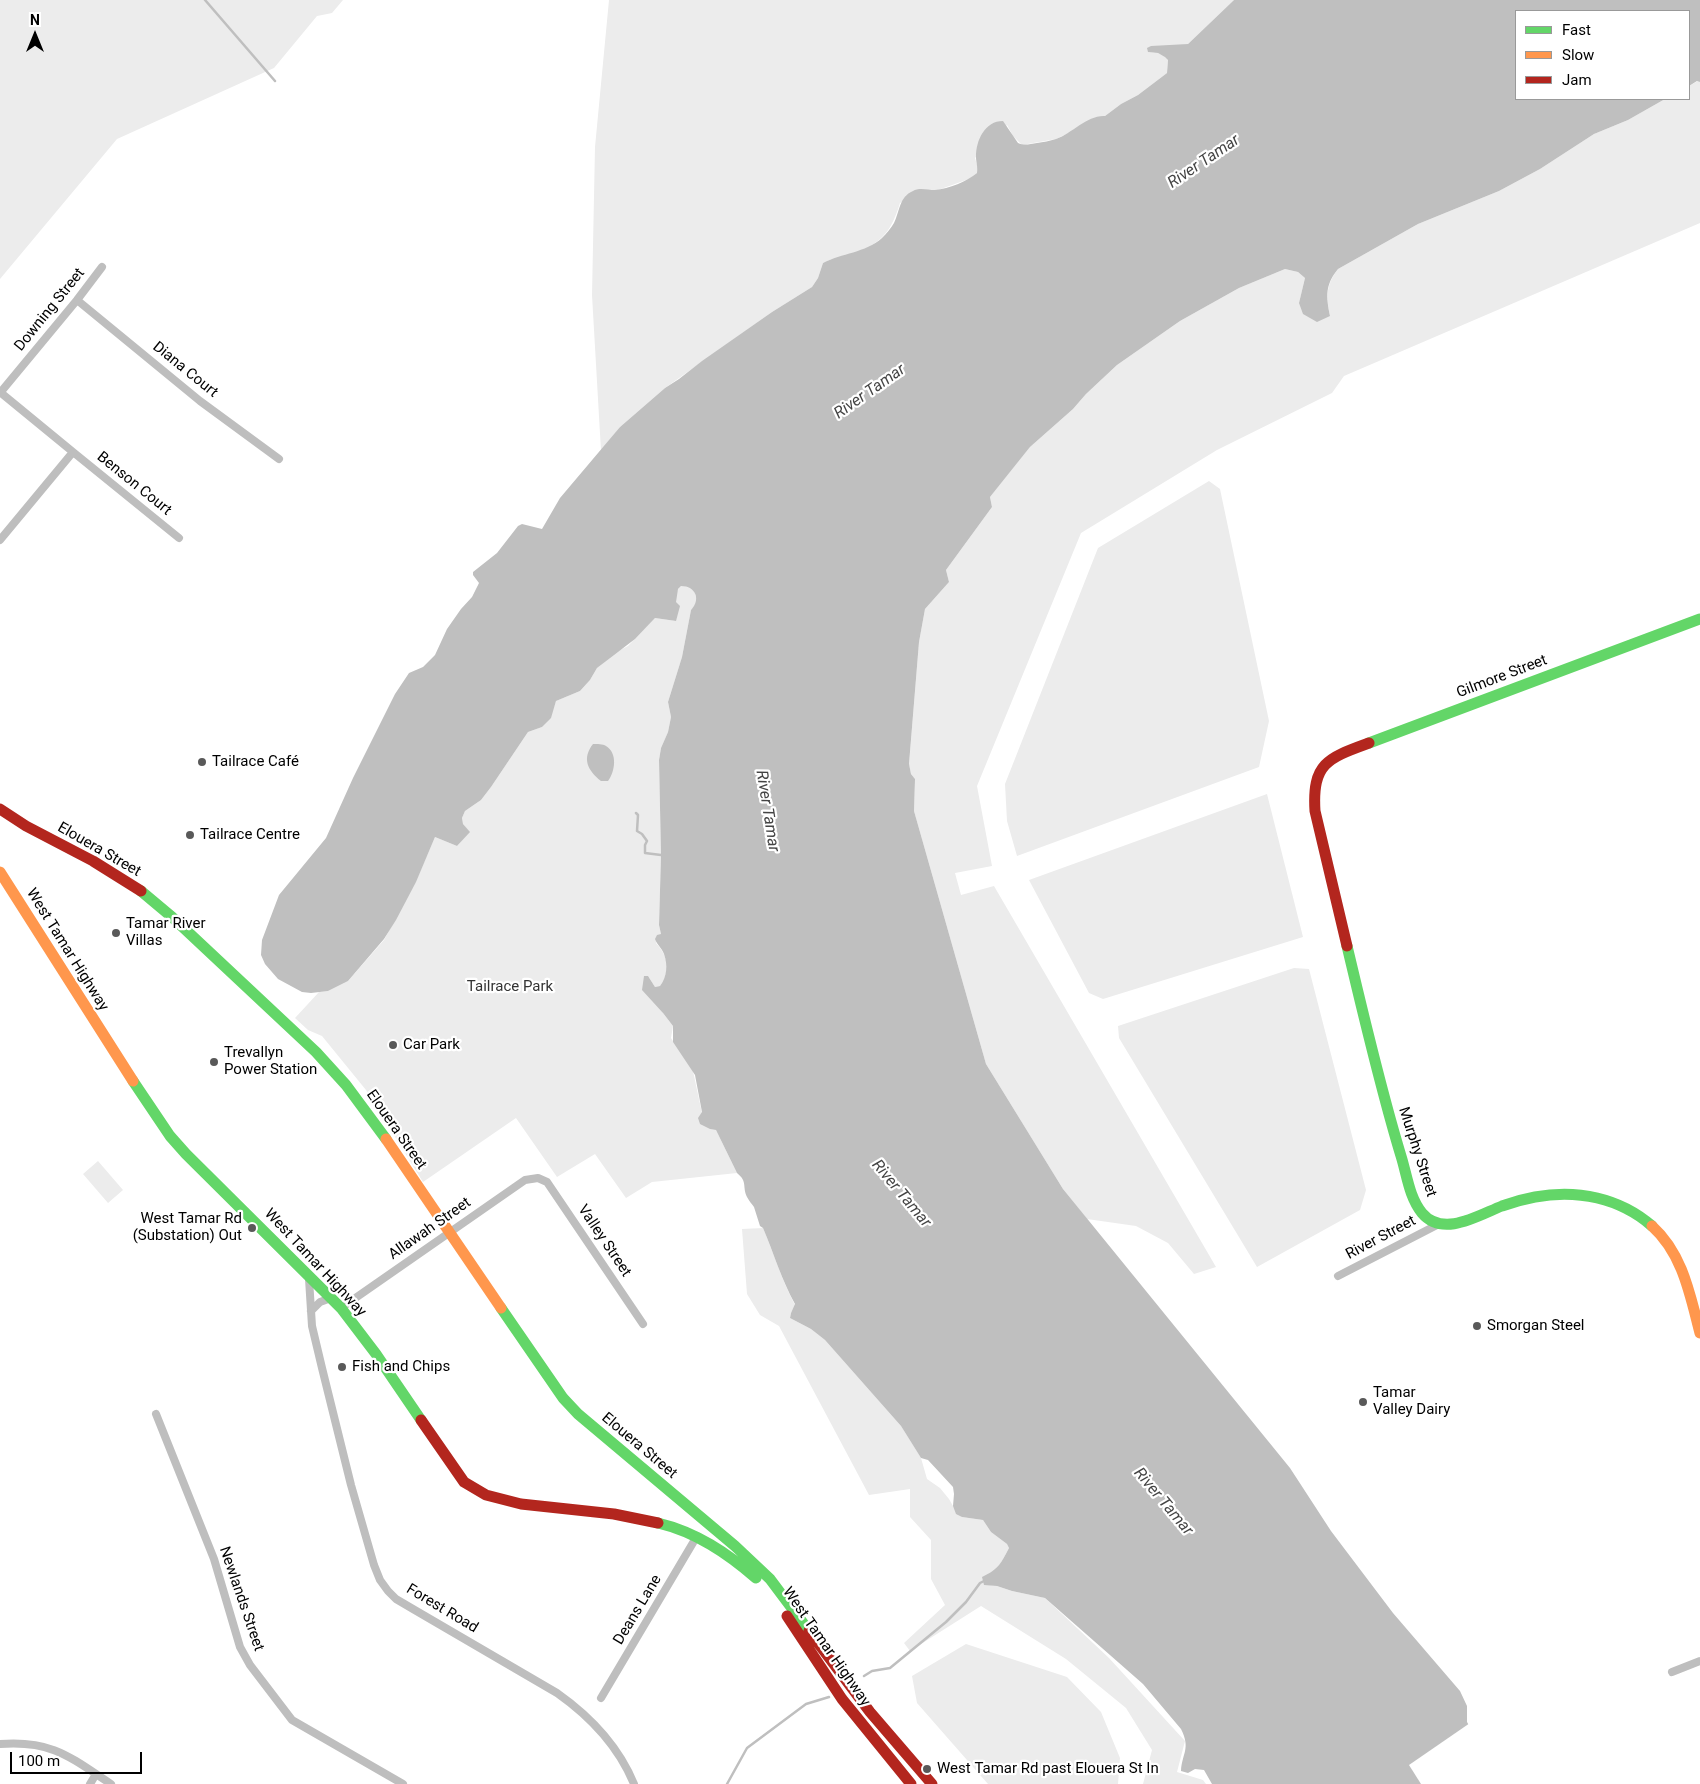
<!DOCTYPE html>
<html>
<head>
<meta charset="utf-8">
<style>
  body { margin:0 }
  #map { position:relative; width:1700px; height:1784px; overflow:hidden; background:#fff; font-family:Roboto,sans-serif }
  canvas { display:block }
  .legend { position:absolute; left:1515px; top:10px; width:175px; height:90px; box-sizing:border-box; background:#fff; border:1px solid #999; margin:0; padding:6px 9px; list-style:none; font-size:15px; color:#000 }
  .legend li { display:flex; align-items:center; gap:10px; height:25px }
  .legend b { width:25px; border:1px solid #999 }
  .north { position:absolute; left:10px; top:10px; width:50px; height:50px; -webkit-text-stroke:4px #fff; paint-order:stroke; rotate:0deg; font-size:14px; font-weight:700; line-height:20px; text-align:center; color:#000 }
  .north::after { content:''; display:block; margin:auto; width:18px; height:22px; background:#000; clip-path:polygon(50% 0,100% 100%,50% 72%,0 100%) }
  .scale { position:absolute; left:10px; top:1752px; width:132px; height:22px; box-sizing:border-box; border:2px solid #000; border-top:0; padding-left:6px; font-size:15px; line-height:18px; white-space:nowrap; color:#000; -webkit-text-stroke:4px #fff; paint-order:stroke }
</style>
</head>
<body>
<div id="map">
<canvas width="1700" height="1784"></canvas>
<ul class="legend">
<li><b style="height:6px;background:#63d668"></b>Fast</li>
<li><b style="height:6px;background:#ff974d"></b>Slow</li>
<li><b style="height:6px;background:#b3261e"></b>Jam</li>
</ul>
<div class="north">N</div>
<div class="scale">100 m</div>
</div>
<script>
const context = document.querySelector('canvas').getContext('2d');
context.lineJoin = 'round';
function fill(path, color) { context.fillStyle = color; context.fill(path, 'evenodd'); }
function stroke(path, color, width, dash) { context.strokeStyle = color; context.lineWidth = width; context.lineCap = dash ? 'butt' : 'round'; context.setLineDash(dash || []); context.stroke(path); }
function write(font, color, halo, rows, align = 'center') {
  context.font = font + ' Roboto,sans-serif'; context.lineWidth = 4.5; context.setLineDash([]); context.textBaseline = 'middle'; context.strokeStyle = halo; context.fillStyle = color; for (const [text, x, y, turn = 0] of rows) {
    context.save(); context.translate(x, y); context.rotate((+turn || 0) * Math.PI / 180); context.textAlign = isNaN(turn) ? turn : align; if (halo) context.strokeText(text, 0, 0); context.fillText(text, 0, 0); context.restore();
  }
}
fill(new Path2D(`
  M0,0H343L332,13L317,16L274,68L117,139L0,279Z
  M609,0H1234L1188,44L1148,52L1158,53L1165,56L1168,60L1167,73L1138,95L1121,104L1105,116L1056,139L1022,145L1013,136L1007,125L975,158L978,168L977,173L969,179L938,190H929L900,203C890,236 878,246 845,256C837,258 830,259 823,263L818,278L812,287L772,312L665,388L620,427L601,451L592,295L595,147Z
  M1698,81L1700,82V223L1344,376L1332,393L1217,450L1081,533L977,786L992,866L955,873L961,895L994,886L1216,1267L1194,1274L1168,1243L1136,1226L1087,1219L1063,1189L986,1064L914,811L915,779L911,774L909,765L919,642L925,609L949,582L946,570L992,507L990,497L1030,447L1073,409L1086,394L1117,365L1180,321L1239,288L1285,269L1298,272L1305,278L1299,303L1330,316C1326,296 1326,285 1338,269L1418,224L1499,191L1540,169L1594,134L1628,120L1665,99H1689V86Z
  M1209,481L1220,489L1269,721L1259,767L1017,856L1007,821L1005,784L1098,548Z
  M685,585L694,590C697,599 698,603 691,610L682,657L668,702L671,717L668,732L661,748L659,760L661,855L659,925L661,934L656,943C668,956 671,971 660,986L655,987L648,976L663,1013L673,1026L671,1038L693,1071L702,1113L710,1129L716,1130L737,1173L652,1182L626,1198L595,1154L557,1177L516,1118L423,1182L366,1090L322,1036L308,1030L295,1018L319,992L328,991L348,981L384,940L416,881L435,837L457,846L469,832L463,824L462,818L465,811L481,800L491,787L528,732L542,727L550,718L556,701L580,691L590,680L597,668L616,652L628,646L655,618L676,621C676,610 672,594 681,586Z
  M1267,794L1303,937L1103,999L1089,993L1029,880Z
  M1294,968L1309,969L1366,1190L1360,1210L1257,1267L1119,1038L1118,1026Z
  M98,1161L123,1190L108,1203L83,1174Z
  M763,1228C774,1254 782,1281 795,1305L791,1313L790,1318L811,1329L825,1340L901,1426L921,1458L927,1479L940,1488L949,1499L953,1506L962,1517L983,1520L991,1532L1007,1544L1009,1548L1001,1563L984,1584L997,1586L1012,1591L1045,1598L1109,1658L1185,1741L1177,1772L1203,1780L1206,1784H1143L1152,1750L1126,1708L1066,1659L981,1606L910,1651L904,1643L945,1605L931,1579V1540L910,1517V1489L869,1495L779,1326L760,1315L747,1294L742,1229Z
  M966,1644L1067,1677L1101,1712L1120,1758L1118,1784H988L917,1703L912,1676Z`), '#ececec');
fill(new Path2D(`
  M1234,0H1700V82L1697,81L1689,86V11H1516V99H1665L1628,120L1594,134L1540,169L1499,191L1418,224L1338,269C1325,285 1326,296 1330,316L1317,322L1303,314L1299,303L1305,278L1298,272L1285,269L1239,288L1180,321L1117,365L1086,394L1073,409L1030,447L990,497L992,507L946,570L949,582L925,609L919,642L909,764L911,774L915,779L914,811L986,1064L1063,1189L1290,1468L1331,1531L1393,1613L1460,1691L1467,1706V1722L1503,1784H1212L1204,1770L1195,1769L1188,1773L1181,1771C1182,1753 1191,1749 1181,1729L1143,1684L1045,1598L1012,1591L997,1586L984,1585L982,1577C999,1569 1001,1563 1009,1548L1007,1544L991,1532L983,1520L962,1517L956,1514L953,1506L954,1494L953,1487L928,1460L921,1458L901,1426L825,1340L811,1329L790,1318L791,1313L795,1304C782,1281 774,1254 763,1228L760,1226C758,1220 756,1213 754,1207C752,1204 749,1201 747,1197C742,1186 748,1182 737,1173L716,1130L710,1129L700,1124L698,1118L702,1112L695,1075L673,1042V1026L663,1013L642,990L644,976H648L655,987L660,986C667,977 668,965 664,954C662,948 657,945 655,939L657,935L661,934L659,925L661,855L659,760L661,748L668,732L671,717L668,702L682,657L691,610C701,600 696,586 681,586L678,589L676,602L680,606L676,621L655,618L635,639L597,668L590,680L580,691L556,701L551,718L542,727L528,732L491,787L481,800L465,811L462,818L463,824L470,832L457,846L435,837L416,882L396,920L384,939L348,981L328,991L311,993L302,992L278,979L265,964L261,955L262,940L279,895L326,838L353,778L395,694L409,673L423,667L435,655L447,629L461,609L472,597L479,583L473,575V572L497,553L518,526L522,524L542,529L560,498L620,427L665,388L679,379L702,361L772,312L812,287L818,278L823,263C842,253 865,253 882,238C886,234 891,228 894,223C900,211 899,197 913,191C919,187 928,190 935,190C949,189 967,181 977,173C978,167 976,162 976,157C976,140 985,121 1003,121L1018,143C1024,146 1030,144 1037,143C1043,142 1050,141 1056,139C1073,133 1087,115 1105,116L1121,104L1138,95L1167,73L1168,60L1165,57L1158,53L1148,52L1147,48L1151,46L1188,44Z
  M593,744C597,744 603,744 606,746C618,753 615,772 608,781H601C587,770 582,758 593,744Z`), '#bfbfbf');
fill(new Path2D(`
  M1470,1723L1505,1784H1421L1409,1765Z`), '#fff');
stroke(new Path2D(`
  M205,0L275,81
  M636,813L638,815L637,831L642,834L647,841L645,845V853L661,855
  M864,1676L872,1671L890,1668L946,1622L966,1602L980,1583L984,1581
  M727,1784L747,1748L806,1704L829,1697`), '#bfbfbf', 2.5);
stroke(new Path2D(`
  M77,300L200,401L279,459
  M0,392L73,452L0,540
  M0,393L77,300L102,267
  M73,452L179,538
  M1338,1276L1437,1225
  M309,1279L312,1326L322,1368L351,1485L374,1565L380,1580L388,1591L396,1599L413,1609L557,1693C591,1717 618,1745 634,1784
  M341,1308L525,1180L538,1178L547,1182L643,1324
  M311,1311L320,1302L331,1298
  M156,1414L214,1559L240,1647L250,1665L292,1720L403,1784
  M1672,1672L1700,1661
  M601,1698L697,1536
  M0,1744C52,1740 70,1757 111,1784
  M90,1784L96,1774`), '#bebebe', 8);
stroke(new Path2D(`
  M1369,743L1700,619
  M141,891L172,917L316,1052L346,1085L386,1139
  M1347,946C1364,1017 1380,1087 1401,1156C1407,1175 1409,1197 1422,1213C1443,1238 1479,1215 1502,1206C1513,1202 1524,1199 1535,1197C1577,1189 1620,1198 1652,1226
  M133,1081L170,1136L186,1154L341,1308L376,1354L421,1420
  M501,1308L563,1398L578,1414L735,1546L770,1579L809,1631
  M658,1523C696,1532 727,1553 756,1578`), '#63d668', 11);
stroke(new Path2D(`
  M0,872L133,1081
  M386,1139L501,1308
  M1652,1226C1683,1254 1690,1295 1700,1333`), '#ff974d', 11);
stroke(new Path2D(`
  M0,809L26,826L93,861L141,891
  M1347,946L1315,811C1312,763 1328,758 1369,743
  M421,1420L464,1482L486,1495L521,1504L614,1514L658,1523
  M787,1616L842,1699L911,1784
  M809,1631L870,1712L932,1784`), '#b3261e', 11);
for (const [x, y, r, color] of [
  [202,762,5,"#595959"],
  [190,835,5,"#595959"],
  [116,933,5,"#595959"],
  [393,1045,5,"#595959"],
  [214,1062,5,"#595959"],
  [252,1228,5,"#595959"],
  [1477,1326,5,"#595959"],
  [342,1367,5,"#595959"],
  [1363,1402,5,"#595959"],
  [927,1769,5,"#595959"]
]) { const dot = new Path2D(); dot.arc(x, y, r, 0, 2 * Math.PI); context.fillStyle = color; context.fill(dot); stroke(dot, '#fff', 2); }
write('15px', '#000', '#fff', [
  ["Downing Street",50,310,-51],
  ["Diana Court",185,370,39],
  ["Benson Court",134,484,39],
  ["Gilmore Street",1502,677,-21],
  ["Elouera Street",99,850,30],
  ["West Tamar Highway",67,950,58],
  ["Elouera Street",396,1130,55],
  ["Murphy Street",1417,1152,72],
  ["Allawah Street",430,1229,-35],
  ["River Street",1381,1238,-28],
  ["Valley Street",604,1241,56],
  ["West Tamar Highway",315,1263,47],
  ["Elouera Street",639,1446,40],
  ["Newlands Street",241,1599,71],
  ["Forest Road",442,1609,31],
  ["Deans Lane",638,1610,-59],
  ["West Tamar Highway",826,1647,55]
]);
write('15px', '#000', '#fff', [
  ["Tailrace Café",212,762],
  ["Tailrace Centre",200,835],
  ["Tamar River",126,924],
  ["Villas",126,941],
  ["Car Park",403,1045],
  ["Trevallyn",224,1053],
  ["Power Station",224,1070],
  ["West Tamar Rd",242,1219,"right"],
  ["(Substation) Out",242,1236,"right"],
  ["Smorgan Steel",1487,1326],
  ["Fish and Chips",352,1367],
  ["Tamar",1373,1393],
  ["Valley Dairy",1373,1410],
  ["West Tamar Rd past Elouera St In",937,1769]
], 'left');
write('15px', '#333', '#fff', [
  ["Tailrace Park",510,987]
]);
write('italic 16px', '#444', '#fff', [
  ["River Tamar",1204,162,-34],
  ["River Tamar",870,392,-35],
  ["River Tamar",767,811,81],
  ["River Tamar",901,1194,50],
  ["River Tamar",1163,1502,50]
]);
</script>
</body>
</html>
